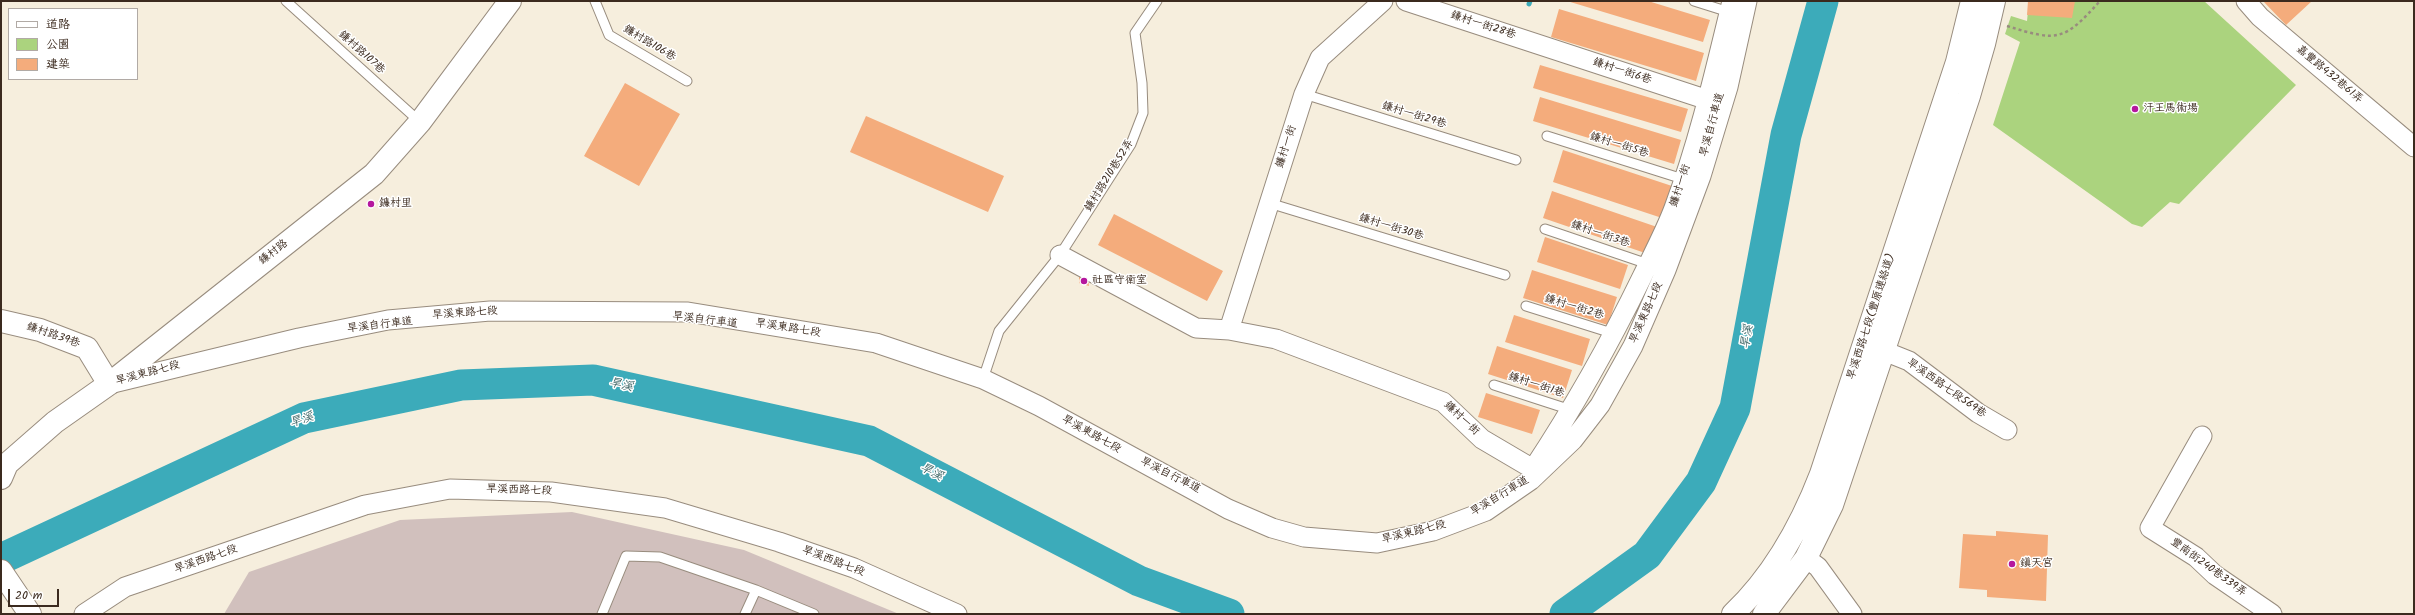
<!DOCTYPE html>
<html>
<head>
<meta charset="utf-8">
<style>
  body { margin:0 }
  #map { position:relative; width:2415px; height:615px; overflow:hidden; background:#f6eedd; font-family:Kalam,"LXGW WenKai TC",sans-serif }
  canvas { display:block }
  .frame { position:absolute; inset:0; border:2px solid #3b2a1e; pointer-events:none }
  .legend { position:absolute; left:8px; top:8px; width:130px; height:72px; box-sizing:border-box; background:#fff; border:1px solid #b1aaa5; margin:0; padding:5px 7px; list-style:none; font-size:12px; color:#3b2a1e }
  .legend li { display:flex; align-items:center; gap:8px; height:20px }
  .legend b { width:20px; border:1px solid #b1aaa5 }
  .scale { position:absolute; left:8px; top:589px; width:51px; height:18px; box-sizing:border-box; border:2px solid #3b2a1e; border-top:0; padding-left:5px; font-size:12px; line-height:14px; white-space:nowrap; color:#3b2a1e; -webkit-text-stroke:3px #fff; paint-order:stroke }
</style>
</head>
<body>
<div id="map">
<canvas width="2415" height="615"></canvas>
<div class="frame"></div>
<ul class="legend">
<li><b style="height:5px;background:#fff"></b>道路</li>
<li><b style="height:11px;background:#abd37e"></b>公園</li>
<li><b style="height:11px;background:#f4ac7c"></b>建築</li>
</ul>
<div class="scale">20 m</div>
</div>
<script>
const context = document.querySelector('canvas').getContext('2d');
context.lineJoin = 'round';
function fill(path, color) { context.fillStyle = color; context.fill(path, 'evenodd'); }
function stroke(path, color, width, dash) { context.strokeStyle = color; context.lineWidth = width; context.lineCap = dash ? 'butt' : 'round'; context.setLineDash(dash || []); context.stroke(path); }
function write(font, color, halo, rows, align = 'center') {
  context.font = font + ' Kalam,"LXGW WenKai TC",sans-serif'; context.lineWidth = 3; context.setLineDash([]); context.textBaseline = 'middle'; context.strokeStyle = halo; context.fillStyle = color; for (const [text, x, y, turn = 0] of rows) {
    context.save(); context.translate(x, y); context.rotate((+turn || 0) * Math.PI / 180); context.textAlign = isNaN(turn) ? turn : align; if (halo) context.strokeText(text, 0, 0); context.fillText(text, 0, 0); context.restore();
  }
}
fill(new Path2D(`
  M572,512L744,550L899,614H224L249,572L400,520Z`), '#d1c0bd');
fill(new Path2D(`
  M2029,1H2204L2296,85L2179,204L2170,202L2142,227L2132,224L1993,125L2020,42L2005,34L2011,16L2027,21Z`), '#abd37e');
stroke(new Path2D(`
  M1529,4L1530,1`), '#3cabba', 5);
stroke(new Path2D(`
  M1,559L304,418L461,385L593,380L869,441L1139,581L1229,614
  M1565,614L1647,555L1701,482L1735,408L1786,135L1823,1`), '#3cabba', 31);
fill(new Path2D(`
  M1567,1H1648L1710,20L1703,42Z
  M2028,1H2075L2072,18L2027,15Z
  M2263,1H2312L2286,25Z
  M1559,9L1704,53L1696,81L1551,37Z
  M1540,65L1688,109L1681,132L1533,88Z
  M625,83L680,114L639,186L584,156Z
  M1540,97L1681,140L1674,164L1533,121Z
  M866,116L1004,176L988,212L850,152Z
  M1563,150L1672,186L1662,218L1553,182Z
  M1552,191L1657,227L1648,254L1543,218Z
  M1114,214L1223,271L1207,301L1098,245Z
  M1545,237L1628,265L1620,289L1537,262Z
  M1532,270L1617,297L1608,325L1523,298Z
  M1079,276L1088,279L1089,286L1079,283Z
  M1514,315L1590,339L1582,366L1505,342Z
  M1497,346L1572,370L1563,398L1488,374Z
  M1486,393L1540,410L1532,434L1478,417Z
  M1996,531L2048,535L2046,601L1987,597V590L1959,588L1963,534L1996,536Z`), '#f4ac7c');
const service = new Path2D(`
  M286,1L420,122
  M595,1L609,35L687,81
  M1694,1L1729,12
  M1304,94L1516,160
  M1547,136L1683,179
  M1269,203L1505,275
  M1545,229L1648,264
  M1526,306L1615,334
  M983,379L999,331L1060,255L1131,144L1143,113L1142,83L1135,33L1157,1
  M1494,385L1571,410
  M602,614L626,556L660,557L756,590L814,614
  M745,614L756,590`);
const minor = new Path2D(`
  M1406,1L1708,100
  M2246,1L2260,17L2414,147
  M1060,255L1196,328L1229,330L1276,339L1443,402L1482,439L1533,469C1574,407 1610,343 1642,277C1653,254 1665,232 1674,208C1699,141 1715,71 1732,1
  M1229,330L1304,94L1320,58L1383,1
  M1884,351L1909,361L1978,413L2007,430
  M109,384L299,338L388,320L490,311L688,312L876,343L983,379L1039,406L1228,509L1272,528L1304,537L1377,543L1433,531L1486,511L1531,480L1573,440L1600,405L1633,346L1666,270L1701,176L1728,87L1747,1
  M2202,436L2150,528L2196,557L2215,575L2272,614
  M1806,558L1818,567L1852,614
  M84,614L125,587L365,505L450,489L551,492L665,508L779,542L854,568L957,614`);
const tertiary = new Path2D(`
  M1,321L40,330L87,348L109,384
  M1,478L7,464L55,422L109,384L374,174L420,122L510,1
  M1,571L30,614
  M1733,614C1774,575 1801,526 1821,474L1957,62L1972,1
  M1764,614L1806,558L1832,505L1969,96L1984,44L1994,1`);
stroke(service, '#988c7e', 11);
stroke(minor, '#988c7e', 21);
stroke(tertiary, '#988c7e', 24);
stroke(new Path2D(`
  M2007,26C2058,42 2064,41 2100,1`), '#988c7e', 2.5, [3, 3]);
stroke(service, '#fff', 9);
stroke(minor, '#fff', 19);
stroke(tertiary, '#fff', 22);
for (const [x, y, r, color] of [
  [2135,109,4,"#b5179e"],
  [371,204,4,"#b5179e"],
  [1084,281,4,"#b5179e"],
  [2012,564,4,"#b5179e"]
]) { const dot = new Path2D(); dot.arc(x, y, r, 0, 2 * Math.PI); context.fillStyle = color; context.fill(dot); stroke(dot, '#fff', 1.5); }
write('11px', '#3b2a1e', '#fff', [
  ["鎌村一街28巷",1483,26,18],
  ["鐮村路106巷",649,44,31],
  ["鎌村路107巷",361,53,42],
  ["鎌村一街6巷",1622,72,18],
  ["嘉豐路432巷61弄",2329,75,40],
  ["鎌村一街29巷",1414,116,17],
  ["旱溪自行車道",1713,125,-75],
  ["鎌村一街5巷",1619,146,17],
  ["鐮村一街",1287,147,-72],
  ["鎌村路210巷52弄",1110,176,-58],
  ["鐮村一街",1681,186,-72],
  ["鎌村一街30巷",1391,228,17],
  ["鎌村一街3巷",1600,235,19],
  ["鎌村路",274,253,-38],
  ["鎌村一街2巷",1574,308,17],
  ["旱溪東路七段",1647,313,-66],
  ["旱溪東路七段",465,314,-4],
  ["旱溪西路七段(豐原連絡道)",1872,317,-72],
  ["旱溪自行車道",705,321,7],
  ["旱溪自行車道",380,326,-7],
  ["旱溪東路七段",788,329,9],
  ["鎌村路39巷",53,336,19],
  ["旱溪東路七段",148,374,-15],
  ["鎌村一街1巷",1536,386,18],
  ["旱溪西路七段569巷",1946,389,35],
  ["鐮村一街",1461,419,43],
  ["旱溪東路七段",1091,435,29],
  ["旱溪自行車道",1170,476,27],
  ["旱溪西路七段",519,491,2],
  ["旱溪自行車道",1500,497,-31],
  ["旱溪東路七段",1414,533,-14],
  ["旱溪西路七段",206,560,-19],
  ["旱溪西路七段",833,562,21],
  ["豐南街240巷339弄",2208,568,36]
]);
write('11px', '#3b2a1e', '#fff', [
  ["汗王馬術場",2143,109],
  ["鐮村里",379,204],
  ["社區守衛室",1092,281],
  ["鎮天宮",2020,564]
], 'left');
write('italic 12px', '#3b6464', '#fff', [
  ["旱溪",1748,337,-80],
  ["旱溪",621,386,12],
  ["旱溪",302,421,-19],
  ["旱溪",931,473,28]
]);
</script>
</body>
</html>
